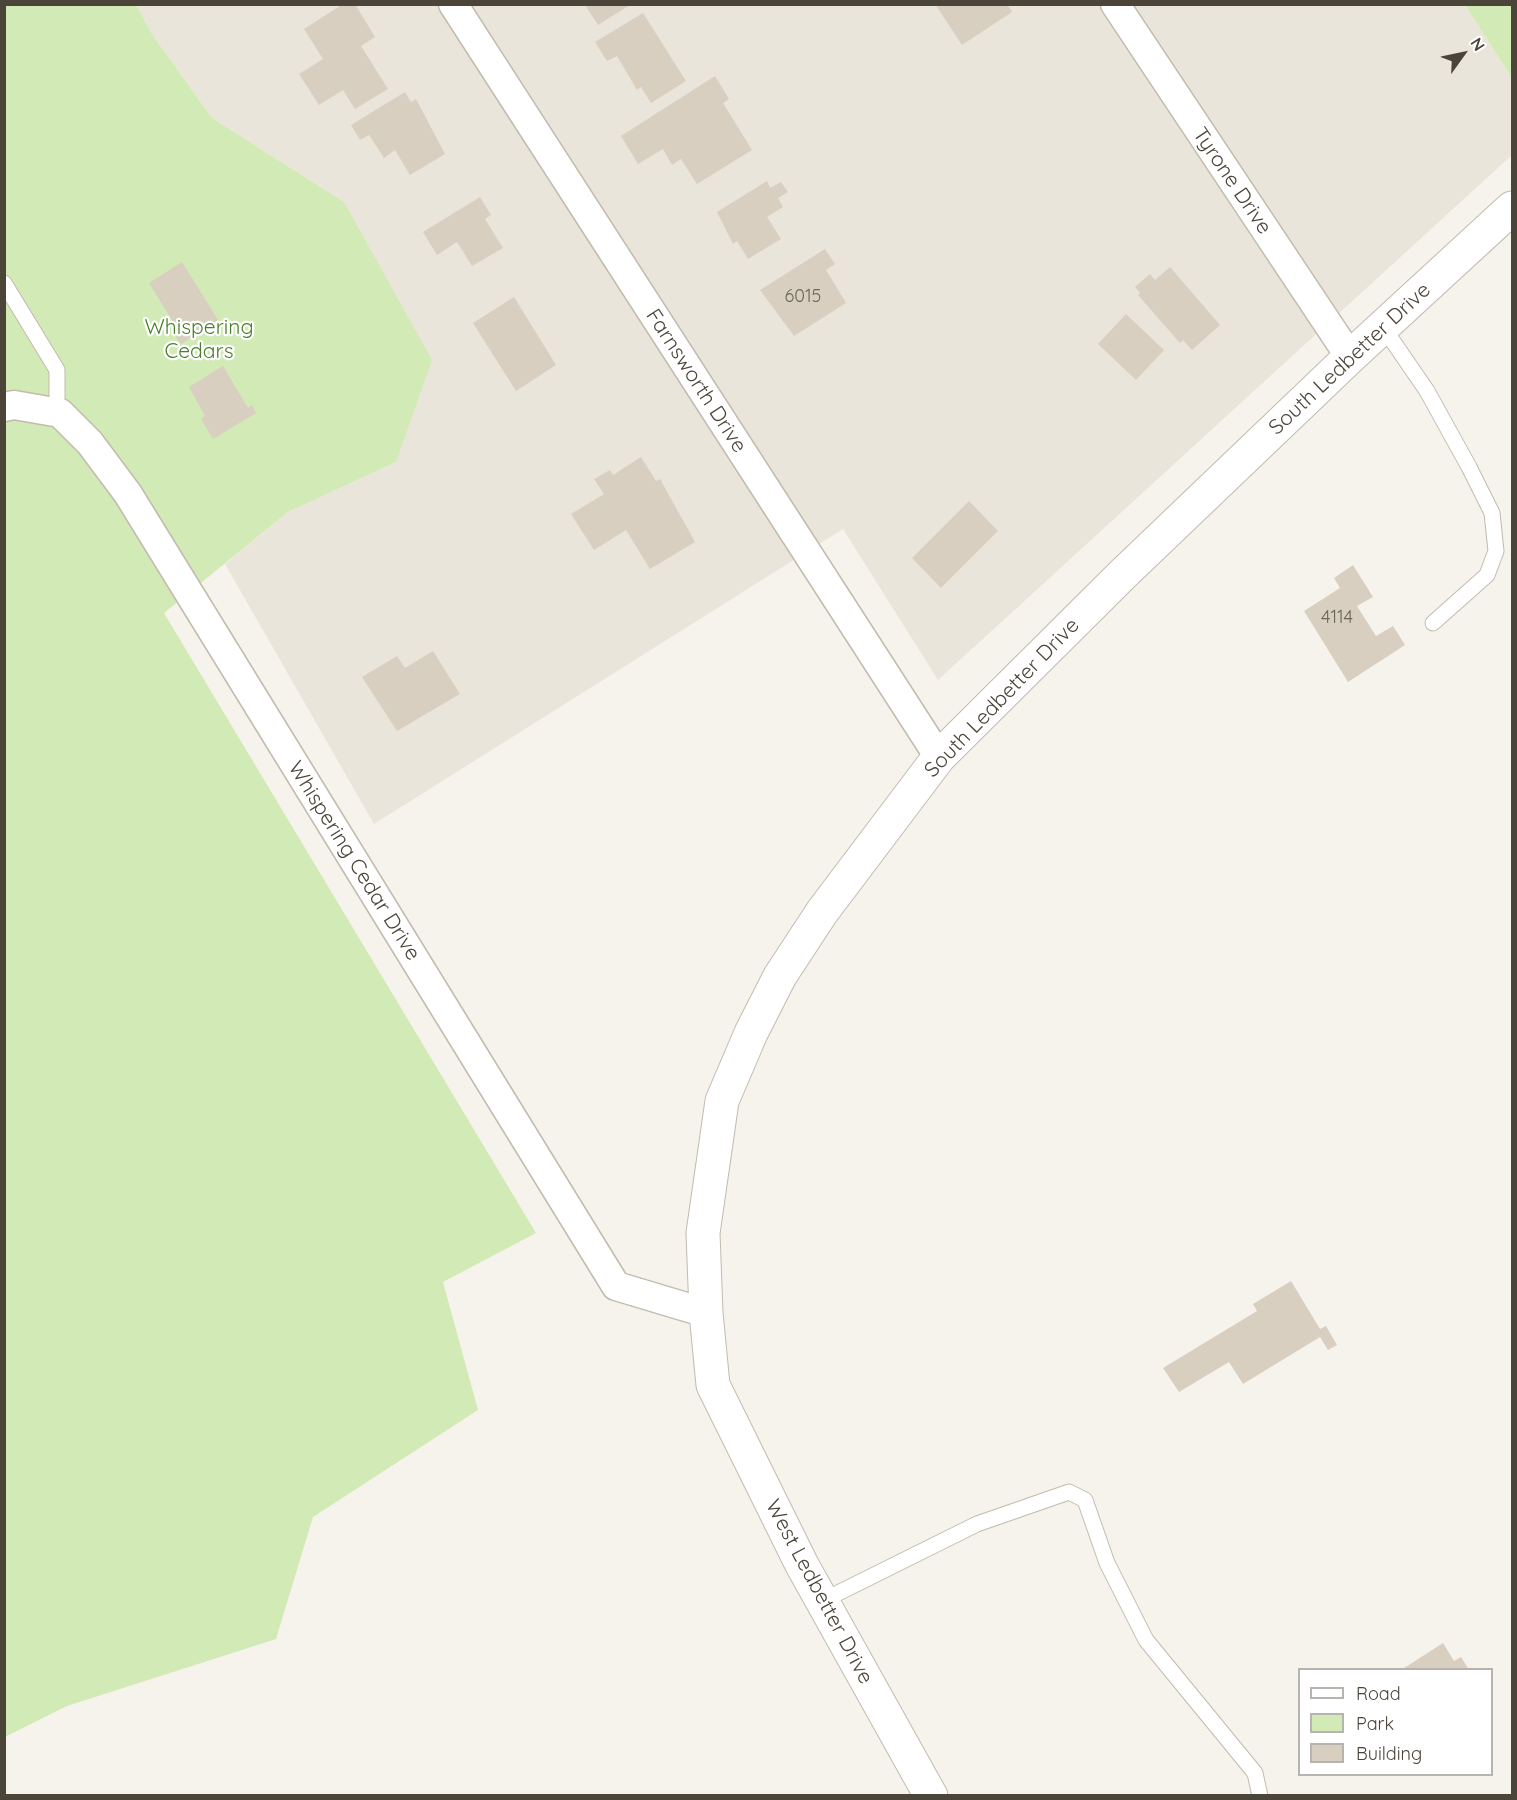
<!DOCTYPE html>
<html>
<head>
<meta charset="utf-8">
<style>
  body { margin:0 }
  #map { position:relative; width:1517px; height:1800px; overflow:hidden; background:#f6f3ec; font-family:Quicksand,sans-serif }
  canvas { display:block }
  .frame { position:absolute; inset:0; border:6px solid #4b4439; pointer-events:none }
  .legend { position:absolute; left:1298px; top:1668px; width:195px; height:108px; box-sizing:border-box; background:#fff; border:2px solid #b7b4b0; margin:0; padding:8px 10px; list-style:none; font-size:18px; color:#4b4439 }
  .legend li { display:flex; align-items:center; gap:12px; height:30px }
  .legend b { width:30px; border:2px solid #b7b4b0 }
  .north { position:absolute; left:1433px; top:24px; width:60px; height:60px; -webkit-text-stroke:4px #fff; paint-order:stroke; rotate:57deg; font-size:16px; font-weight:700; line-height:24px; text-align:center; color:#4b4439 }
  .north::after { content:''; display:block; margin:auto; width:21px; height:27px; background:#4b4439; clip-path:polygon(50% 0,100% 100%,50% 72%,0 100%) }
</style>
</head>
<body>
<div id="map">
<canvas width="1517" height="1800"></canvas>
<div class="frame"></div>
<ul class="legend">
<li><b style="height:8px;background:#fff"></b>Road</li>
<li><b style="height:16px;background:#d2eab5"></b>Park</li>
<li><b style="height:16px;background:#d8cfc1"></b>Building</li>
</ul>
<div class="north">N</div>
</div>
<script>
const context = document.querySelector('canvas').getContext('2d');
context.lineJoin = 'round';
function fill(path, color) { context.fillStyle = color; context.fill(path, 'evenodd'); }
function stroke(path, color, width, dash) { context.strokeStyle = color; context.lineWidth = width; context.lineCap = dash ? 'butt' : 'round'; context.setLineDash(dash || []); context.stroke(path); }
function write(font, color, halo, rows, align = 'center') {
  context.font = font + ' Quicksand,sans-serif'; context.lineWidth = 4.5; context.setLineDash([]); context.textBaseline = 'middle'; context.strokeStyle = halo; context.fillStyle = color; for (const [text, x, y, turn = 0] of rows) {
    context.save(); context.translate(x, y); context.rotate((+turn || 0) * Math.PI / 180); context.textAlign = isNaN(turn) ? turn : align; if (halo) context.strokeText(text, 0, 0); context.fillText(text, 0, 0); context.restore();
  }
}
fill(new Path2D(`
  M136,5H1465L1512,78V155L938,680L843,529L374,824L225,564L288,512L396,462L344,202L212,118L152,34Z`), '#eae5da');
fill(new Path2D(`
  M5,5H136L152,34L212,118L344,202L432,360L396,462L288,512L164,613L536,1233L443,1282L478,1410L313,1517L276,1639L67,1706L5,1737Z
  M1465,5H1512V78Z`), '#d2eab5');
fill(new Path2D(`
  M343,4H355L375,37L361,46L388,89L355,109L343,90L319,105L299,74L323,59L304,29Z
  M935,4H1007L1012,12L962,45Z
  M585,5H630L598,25Z
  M643,13L686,81L651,103L641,87L637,90L617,56L607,61L595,42Z
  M715,76L729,99L723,103L752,150L697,184L681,159L672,165L663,149L638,164L621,136Z
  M405,92L411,102L416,99L445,154L410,175L395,150L384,158L369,135L360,140L351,125Z
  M767,181L770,188L781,182L788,192L778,198L783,207L767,217L781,239L748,259L737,241L733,244L717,212Z
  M480,197L491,215L485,219L503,248L472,266L457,242L437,255L423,232Z
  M825,249L835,264L826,270L846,303L794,336L760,290Z
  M182,262L218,320L181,344L173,333L178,330L149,283Z
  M1170,267L1220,325L1192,350L1183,340L1180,343L1138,295L1140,293L1135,287L1150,274L1155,280Z
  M514,297L556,365L516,391L473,323Z
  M1126,314L1164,350L1136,380L1098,344Z
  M223,366L248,408L252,405L256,413L213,439L201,419L205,416L189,387Z
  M641,457L656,481L660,479L695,542L650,569L626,530L594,550L571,514L604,494L594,479L610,470L613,475Z
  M969,501L998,531L941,588L912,558Z
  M1353,565L1373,597L1357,606L1376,636L1393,626L1405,645L1348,682L1304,611L1340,588L1334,578Z
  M433,651L460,694L397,731L362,677L397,656L405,668Z
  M1291,1281L1320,1329L1326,1326L1337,1345L1328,1350L1320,1337L1243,1384L1229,1362L1179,1392L1163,1368L1257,1311L1253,1304Z
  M1443,1643L1454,1661L1461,1657L1469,1670H1401Z`), '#d8cfc1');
const service = new Path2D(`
  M4,283L57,370V413
  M1383,327L1427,391L1469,467L1492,513L1496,551L1487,575L1433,623
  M822,1601L977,1524L1069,1492L1085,1500L1107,1563L1146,1640L1255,1773L1260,1796`);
const minor = new Path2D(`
  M453,4L939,757
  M1115,4L1350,357
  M4,407L14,405L60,413L90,443L128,494L616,1286L706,1313`);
const tertiary = new Path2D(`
  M931,1796L802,1565L713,1385L706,1313L703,1233L722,1101L751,1033L780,976L822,912L939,757L1122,575L1350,357L1512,208`);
stroke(service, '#c2bbae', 17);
stroke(minor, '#c2bbae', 31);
stroke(tertiary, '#c2bbae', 35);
stroke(service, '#fff', 15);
stroke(minor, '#fff', 28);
stroke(tertiary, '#fff', 33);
write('18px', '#6e675b', null, [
  ["6015",803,297],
  ["4114",1337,618]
]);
write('21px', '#4b4439', '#fff', [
  ["Tyrone Drive",1232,181,56],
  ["South Ledbetter Drive",1350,359,-43],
  ["Farnsworth Drive",696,381,57],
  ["South Ledbetter Drive",1002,698,-46],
  ["Whispering Cedar Drive",354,861,58],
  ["West Ledbetter Drive",819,1592,62]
]);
write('21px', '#4a7f2a', '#fff', [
  ["Whispering",199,328],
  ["Cedars",199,352]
]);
</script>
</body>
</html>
